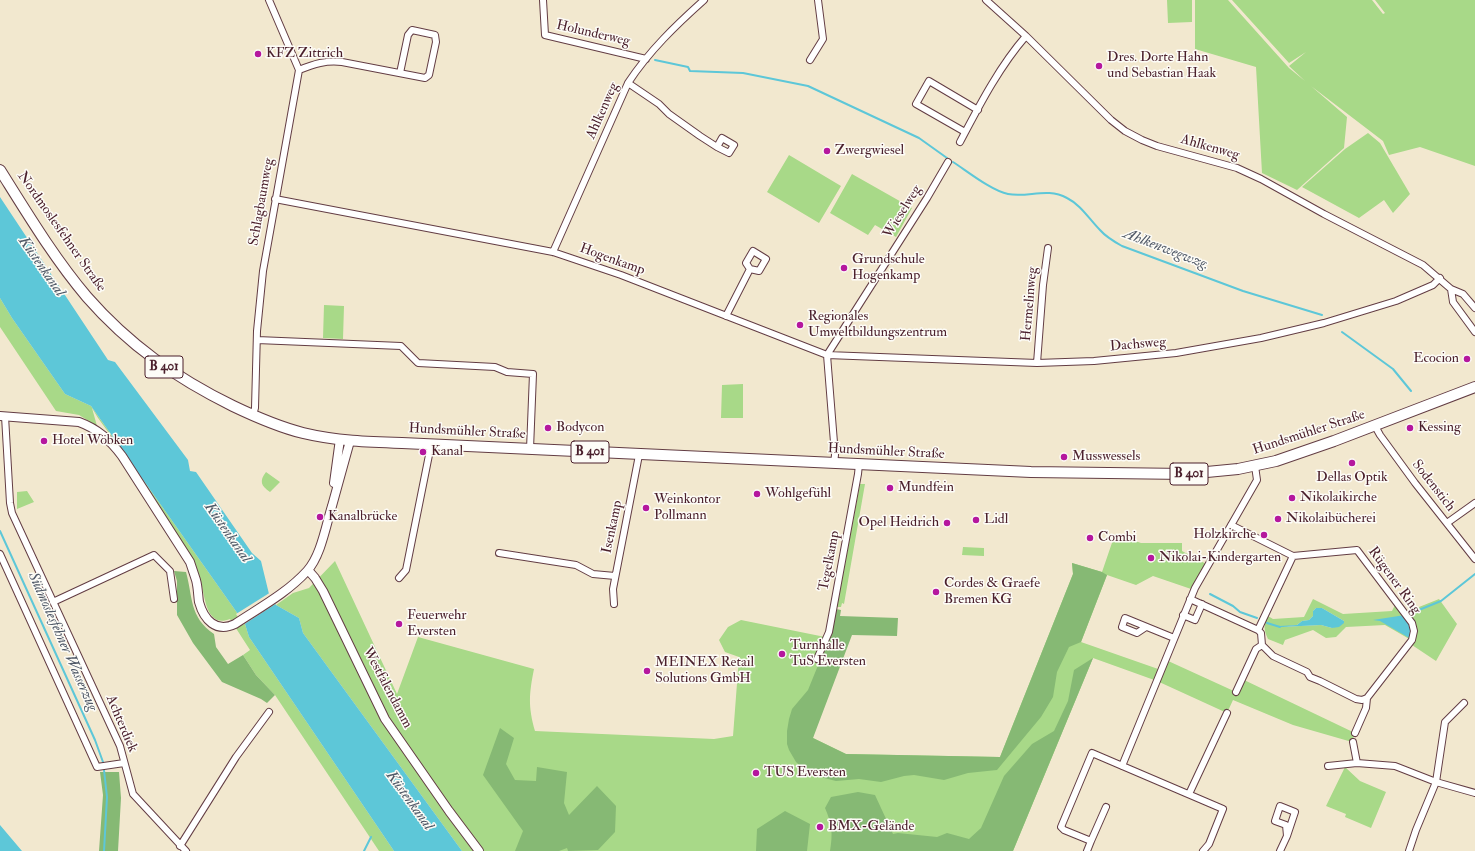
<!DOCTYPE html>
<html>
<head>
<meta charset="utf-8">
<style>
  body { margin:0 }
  canvas { display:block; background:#f2e8cf }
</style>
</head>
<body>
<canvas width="1475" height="851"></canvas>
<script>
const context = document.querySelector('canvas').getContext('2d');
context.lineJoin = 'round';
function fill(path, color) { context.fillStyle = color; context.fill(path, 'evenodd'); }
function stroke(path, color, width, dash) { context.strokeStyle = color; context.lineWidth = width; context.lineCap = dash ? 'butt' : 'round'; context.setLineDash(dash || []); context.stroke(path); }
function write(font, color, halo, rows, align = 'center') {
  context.font = font + ' "IM FELL Double Pica",serif'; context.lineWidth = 3; context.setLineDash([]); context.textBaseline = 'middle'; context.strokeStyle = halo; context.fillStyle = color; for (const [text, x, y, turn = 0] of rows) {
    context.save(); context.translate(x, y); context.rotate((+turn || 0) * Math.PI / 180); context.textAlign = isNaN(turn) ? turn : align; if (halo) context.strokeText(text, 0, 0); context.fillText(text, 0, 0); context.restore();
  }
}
fill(new Path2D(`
  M1167,0H1192V22L1168,23Z
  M1195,0H1228L1289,68L1305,81L1289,66L1306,52L1289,63L1232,0H1372L1383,14L1385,13L1375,0H1475V166L1420,147L1389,155L1383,141L1311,86L1347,117L1344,148L1297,190L1262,173L1256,67L1195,49Z
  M1368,133L1380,143L1410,194L1393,213L1384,200L1359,218L1302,187L1345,149Z
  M789,155L841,186L819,223L767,192Z
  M852,174L912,208L896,237L875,225L868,235L830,213Z
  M0,298L12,318L65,394L91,406L245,624L249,637L394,851H379L275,695L256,675L243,655L250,650L230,619C205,629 205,594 200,578C198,572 195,567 193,561L124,454L98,418L92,408L97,426L79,415L56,411L0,327Z
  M324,305L344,306L343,339L323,338Z
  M743,384V418H721L722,385Z
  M266,472L280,482L270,492C261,486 259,481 266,472Z
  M860,484H865L844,604L842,603L841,607H837Z
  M27,491L34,502L17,509V492Z
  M1115,534L1141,543H1182V551L1208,565L1194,590L1153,576L1136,585L1107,575L1081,642L1161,670L1166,660L1236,692L1242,679L1355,733L1352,742L1293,725L1233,700L1227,713L1157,681L1093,658L1013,851H462L303,633L299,618L276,605L293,593L309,588L335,561L397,694L418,637L534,669C529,694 528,706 535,731L714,739L733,736L739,657L725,652L719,640L728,627L741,620L830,638L813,738L846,754L1000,757L1073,574L1072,563L1102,572Z
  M963,547L984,548V556L962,555Z
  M1313,599L1343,614L1392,611L1396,603L1404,613L1439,599L1457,624L1436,661L1409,643L1411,640L1385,625L1346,627L1336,637L1326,638L1313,630L1285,640L1283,645L1268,639C1264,630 1263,625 1268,616L1273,619L1304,617ZM1316,608H1322L1344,621L1332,628L1321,625L1280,627L1297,625L1302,621L1309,620L1313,616V611Z
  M1345,767L1360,781L1386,792L1371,828L1345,817L1346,814L1326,806Z`), '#a8d988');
fill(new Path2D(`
  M1072,563L1102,572L1107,575L1081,642L1069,647L1057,672L1053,697L1041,717L997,770L968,773L944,780L914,775L904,776L881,782L859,779L836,781L824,778L805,770L796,762L789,750L787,744V731L789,719L792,709L808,690L832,631L836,609L841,610L840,616L898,618L897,636L852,635L813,738L846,754L1000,757L1073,574Z
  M174,571L186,572C193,597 189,617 214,634L216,647L228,664L243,655L256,675L275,695L267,703L261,699L222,682L193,643L177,615V581Z
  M1093,658L1013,851H830C833,833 832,824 825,808L831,797L858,792L875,795L893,834L898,833L937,837L947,833L969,839L981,828L1004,776L1032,744L1054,731L1068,701L1074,670Z
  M500,728L514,738L506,764L515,780L536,781L537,767L567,772L564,803L569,815L597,786L616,806L615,832L598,850L568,851L567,848L559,851H515L523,831L483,775Z
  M100,772H119L121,798L118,851H99L103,795Z
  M785,811L810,824L807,851H756L757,829Z`), '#86b974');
fill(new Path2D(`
  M0,197L108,360L115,362L188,460L190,471L196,472L252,553L261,561L269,594L276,605L299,618L303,633L462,851H394L249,637L245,624L91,406L65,394L12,318L0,298Z
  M1316,608H1322L1344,621V623L1339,627L1332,628L1321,625L1281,627L1280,626L1297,625L1302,621L1309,620L1313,616V611Z
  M1405,615L1413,631L1411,639L1380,621L1373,620Z
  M0,825L22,851H0Z`), '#5dc7d8');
fill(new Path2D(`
  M271,592L277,603L243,625L236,614Z`), '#f2e8cf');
stroke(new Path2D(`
  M655,60L688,67L690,71L743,73L808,86L919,138L947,158
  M953,162C967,171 992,191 1008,194C1028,198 1047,187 1067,198C1081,205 1089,219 1100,230C1106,237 1113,241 1122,246L1243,291L1322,315
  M1342,332L1393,369L1411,391
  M0,531L95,740L103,762
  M1210,594L1233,606L1240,612L1257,618
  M1409,614L1441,601L1475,574
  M1267,623L1280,627
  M104,851L107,797L104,770
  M364,851L371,837`), '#5dc7d8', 2);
const minor = new Path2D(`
  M543,0L545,35L646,59
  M986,0L1026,36L1111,120L1125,131L1142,140L1157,146L1237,168L1261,179L1324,214L1423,265L1451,289L1463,294L1475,308
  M810,60L823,39L818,0
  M299,70C314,64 326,60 342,62L425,78L429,75L436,42L435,35L412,30L408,35L400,73
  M628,83L659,104L669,114L700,136L717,147L722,138L734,145L729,153L717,147
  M965,132L916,104L929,81L978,110
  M960,142C979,106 999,67 1026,36
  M275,199L553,252L621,275L827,355L835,455L834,463
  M553,252L628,83C649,51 676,25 704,0
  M1451,289L1453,302L1475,332
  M726,316L750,269L759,271L766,259L753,251L746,263L750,269
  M257,340L401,346L418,363L495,367L507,372L533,374L530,449
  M827,355L1037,363L1094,361L1176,353L1261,338L1324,323L1396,301L1433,285L1440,278
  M827,355L927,198L948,162
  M1037,363L1043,285L1048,248
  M253,415L255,408L257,331L263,271L299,70L269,0
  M5,416L10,503L12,513L120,746L133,794L186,851
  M1375,426L1380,435L1415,483L1475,559
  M1447,523L1475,503
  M1231,525L1293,556
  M499,553L576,565L593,574L615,576
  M0,554L97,767L124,763
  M399,578L406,570L431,445
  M1190,599L1258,630
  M53,602L154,555L170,571L174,599
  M614,604L613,589L639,455
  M1183,615L1195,620L1202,604
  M1146,627L1137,633L1122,627L1125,618L1174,638
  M1262,645L1273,656L1307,672L1310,677L1320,681L1356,699L1362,700L1367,698
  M817,659L829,632L858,474L859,464
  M1236,692L1256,649L1262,645L1261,633L1258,630L1293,556L1357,550L1412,623L1414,631L1412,640L1367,698L1366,708L1355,733
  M1353,742L1357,763L1395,766L1436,782L1475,793
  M1122,766L1195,588L1257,480L1255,466
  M1328,766L1357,763
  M1189,794L1227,713
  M1280,806L1295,812L1287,836L1286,825L1275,821Z
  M1106,807L1091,841L1064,830L1061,827L1092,753L1223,809L1209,844L1203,851
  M180,846L236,757L269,712
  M1087,851L1091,841
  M1280,851L1287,836
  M1409,851L1416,830L1436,782L1445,722L1464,703`);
const tertiary = new Path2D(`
  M0,416L79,422C98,429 110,440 122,456L190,562C192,568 194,574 196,580C198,587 198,595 199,602C204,620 216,633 235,624C259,608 287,593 307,571C321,556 326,525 332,506C338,484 344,462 350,441
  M334,483L340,439
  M308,570L315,578L323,591L385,719L449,811L479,851`);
const primary = new Path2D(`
  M0,170C27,213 54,258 87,297C129,345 176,378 233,406C256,417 279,427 303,433C336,441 369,442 402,443L1031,472L1186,474L1238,469L1276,461L1334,441L1475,387`);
stroke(minor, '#633d44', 8);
stroke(tertiary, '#633d44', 10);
stroke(primary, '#633d44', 12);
stroke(minor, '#fff', 6);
stroke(tertiary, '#fff', 8);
stroke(primary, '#fff', 10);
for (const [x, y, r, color] of [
  [258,54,4,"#b5179e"],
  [1099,66,4,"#b5179e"],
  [827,151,4,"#b5179e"],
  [844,268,4,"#b5179e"],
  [800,325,4,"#b5179e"],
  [1467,359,4,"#b5179e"],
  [548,428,4,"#b5179e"],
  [1410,428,4,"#b5179e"],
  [44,441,4,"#b5179e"],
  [423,452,4,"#b5179e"],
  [1064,457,4,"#b5179e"],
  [1352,463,4,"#b5179e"],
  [890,488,4,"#b5179e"],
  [757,494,4,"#b5179e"],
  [1292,498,4,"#b5179e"],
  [646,508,4,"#b5179e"],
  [320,517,4,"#b5179e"],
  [1278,519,4,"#b5179e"],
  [976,520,4,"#b5179e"],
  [947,523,4,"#b5179e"],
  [1264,535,4,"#b5179e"],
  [1090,538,4,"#b5179e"],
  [1151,558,4,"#b5179e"],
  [936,592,4,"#b5179e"],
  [399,624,4,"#b5179e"],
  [782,654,4,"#b5179e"],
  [647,671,4,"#b5179e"],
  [756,773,4,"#b5179e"],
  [820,827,4,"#b5179e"]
]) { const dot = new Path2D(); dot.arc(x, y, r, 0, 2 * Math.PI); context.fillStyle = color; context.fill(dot); stroke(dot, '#fdfcf7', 1.5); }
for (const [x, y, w] of [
  [164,367,38],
  [590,452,38],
  [1189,474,38]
]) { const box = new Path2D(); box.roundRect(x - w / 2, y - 11, w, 22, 3); context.fillStyle = '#fdfcf7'; context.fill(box); stroke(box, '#4a1f2b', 1); }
write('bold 13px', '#4a1f2b', null, [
  ["B 401",164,367],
  ["B 401",590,452],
  ["B 401",1189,474]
]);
write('14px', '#4a1f2b', '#fdfcf7', [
  ["Holunderweg",593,34,13],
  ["Ahlkenweg",603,111,-66],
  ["Ahlkenweg",1210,148,16],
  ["Schlagbaumweg",262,202,-80],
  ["Wieselweg",903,212,-58],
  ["Nordmoslesfehner Straße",61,232,55],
  ["Hogenkamp",612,260,20],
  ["Hermelinweg",1030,304,-85],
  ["Dachsweg",1138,345,-5],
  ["Hundsmühler Straße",467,432,3],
  ["Hundsmühler Straße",1309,433,-18],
  ["Hundsmühler Straße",886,452,3],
  ["Sodenstich",1433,486,52],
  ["Isenkamp",613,527,-78],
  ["Tegelkamp",830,561,-79],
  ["Rügener Ring",1394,581,54],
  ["Westfalendamm",387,688,62],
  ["Achterdiek",121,724,67]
]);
write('14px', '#4a1f2b', '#fdfcf7', [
  ["KFZ Zittrich",266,54],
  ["Dres. Dorte Hahn",1107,58],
  ["und Sebastian Haak",1107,74],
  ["Zwergwiesel",835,151],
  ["Grundschule",852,260],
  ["Hogenkamp",852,276],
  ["Regionales",808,317],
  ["Umweltbildungszentrum",808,333],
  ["Ecocion",1459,359,"right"],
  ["Bodycon",556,428],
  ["Kessing",1418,428],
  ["Hotel Wöbken",52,441],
  ["Kanal",431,452],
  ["Musswessels",1072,457],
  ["Dellas Optik",1352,478,"center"],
  ["Mundfein",898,488],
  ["Wohlgefühl",765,494],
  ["Nikolaikirche",1300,498],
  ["Weinkontor",654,500],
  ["Pollmann",654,516],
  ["Kanalbrücke",328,517],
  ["Nikolaibücherei",1286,519],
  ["Lidl",984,520],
  ["Opel Heidrich",939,523,"right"],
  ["Holzkirche",1256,535,"right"],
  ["Combi",1098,538],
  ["Nikolai-Kindergarten",1159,558],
  ["Cordes & Graefe",944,584],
  ["Bremen KG",944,600],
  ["Feuerwehr",407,616],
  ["Eversten",407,632],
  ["Turnhalle",790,646],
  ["TuS Eversten",790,662],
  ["MEINEX Retail",655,663],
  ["Solutions GmbH",655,679],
  ["TUS Eversten",764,773],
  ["BMX-Gelände",828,827]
], 'left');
write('italic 15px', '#515a68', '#fdfcf7', [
  ["Ahlkenwegwzg.",1166,250,21],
  ["Küstenkanal",41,267,55],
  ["Küstenkanal",227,533,55],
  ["Südmoslesfehner Wasserzug",62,642,66],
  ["Küstenkanal",409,801,54]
]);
</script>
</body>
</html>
